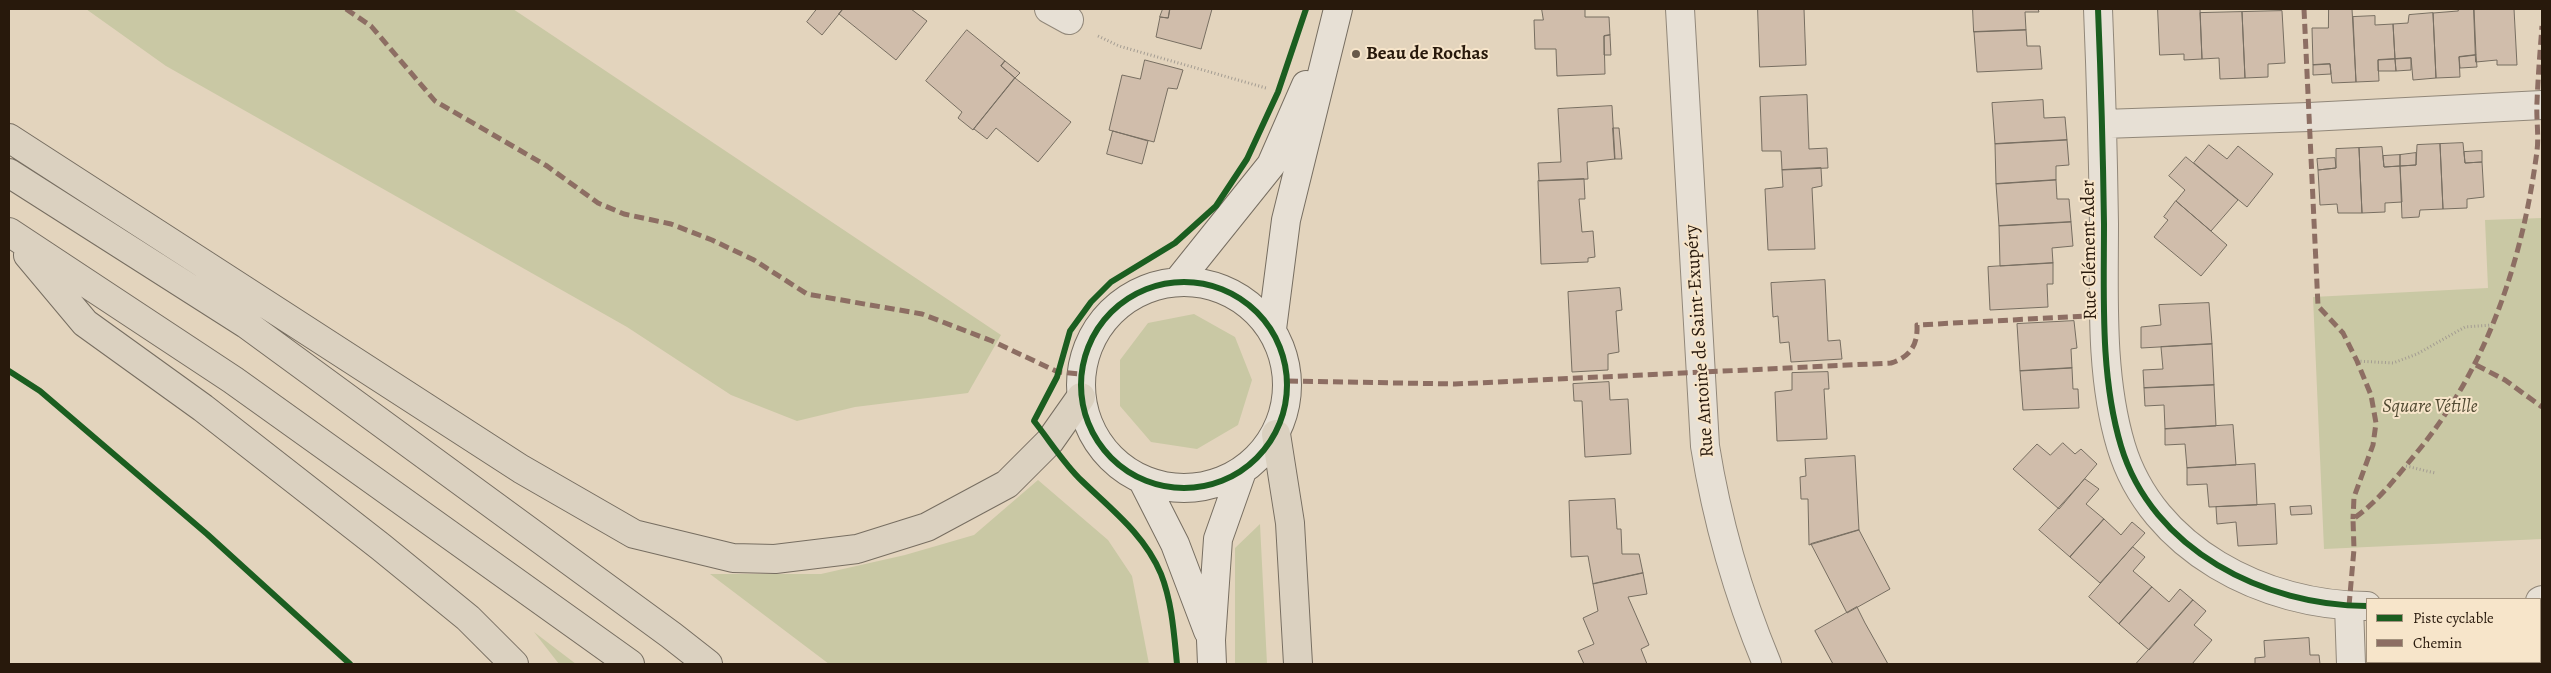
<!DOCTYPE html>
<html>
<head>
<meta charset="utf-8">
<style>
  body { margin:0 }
  #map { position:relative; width:2551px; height:673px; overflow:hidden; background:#e3d4bd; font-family:Alegreya,serif }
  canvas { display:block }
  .frame { position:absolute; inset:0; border:10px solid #28190c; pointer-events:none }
  .legend { position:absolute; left:2366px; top:598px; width:175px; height:65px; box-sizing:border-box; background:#f7e5ca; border:1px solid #a4937e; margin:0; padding:6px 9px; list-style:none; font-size:15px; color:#28190c }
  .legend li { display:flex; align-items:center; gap:10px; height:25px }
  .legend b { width:25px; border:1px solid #a4937e }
</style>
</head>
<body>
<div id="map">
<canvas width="2551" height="673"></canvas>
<div class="frame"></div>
<ul class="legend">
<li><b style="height:6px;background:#1b5e20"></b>Piste cyclable</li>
<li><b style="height:6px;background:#8d6e63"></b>Chemin</li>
</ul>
</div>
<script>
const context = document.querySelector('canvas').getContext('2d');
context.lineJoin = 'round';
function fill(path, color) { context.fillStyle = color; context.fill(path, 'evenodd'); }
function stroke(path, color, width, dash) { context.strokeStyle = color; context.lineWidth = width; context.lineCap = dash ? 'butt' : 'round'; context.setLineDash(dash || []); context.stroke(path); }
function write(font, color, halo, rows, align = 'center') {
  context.font = font + ' Alegreya,serif'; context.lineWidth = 4; context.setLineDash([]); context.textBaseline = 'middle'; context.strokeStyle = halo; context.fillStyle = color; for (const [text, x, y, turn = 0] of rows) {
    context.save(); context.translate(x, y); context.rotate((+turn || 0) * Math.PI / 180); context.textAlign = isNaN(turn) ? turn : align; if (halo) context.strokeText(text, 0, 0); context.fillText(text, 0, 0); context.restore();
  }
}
fill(new Path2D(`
  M86,9H513L1001,335L968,393L855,407L797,421L731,395L627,327L166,66Z
  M2542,218V539L2324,549L2313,297L2488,288L2485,220Z
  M1194,314L1235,337L1252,380L1238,425L1197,449L1151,442L1120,406V360L1148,323Z
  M1038,480L1108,540L1132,576L1149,664H829L710,574H821L905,555L974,535Z
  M1260,524L1267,664H1235V548Z
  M534,632L576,664H559Z`), '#c9c8a4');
const building = new Path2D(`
  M817,9H843L822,35L807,22Z
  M843,9H911L927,21L896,60L839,14Z
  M1163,9H1170L1168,18L1160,17Z
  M1170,9H1212L1201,49L1156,37L1160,17L1168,18Z
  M1542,9H1585V17H1609L1610,35L1604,36L1605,74L1557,76L1556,49H1535L1534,20H1543Z
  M1758,9H1804L1806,65L1760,67Z
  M1973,9H2038L2039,12H2025L2026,30L1974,32Z
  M2158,9H2200L2202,59L2184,60V54L2160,55Z
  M2329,9H2352L2356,82L2332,83L2330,64L2313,65L2312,28H2328Z
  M2458,9H2474L2476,55L2459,57L2460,77L2436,78L2433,13L2458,11Z
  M2474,9H2514L2517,65H2497V60L2476,62Z
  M2282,11L2285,63L2268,64V77L2245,78L2242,12Z
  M2242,12L2245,78L2220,79L2219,58L2202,59L2200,13Z
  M2433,13L2436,78L2413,80L2411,58L2395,59L2393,24L2408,23L2409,15Z
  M2375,16V25L2393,24L2395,59L2378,60L2379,81L2356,82L2353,17Z
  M967,30L1005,61L1001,66L1015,78L973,130L958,118L962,112L926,81Z
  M2026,30L2027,46H2040L2042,69L1977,72L1974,32Z
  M1610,35L1611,55H1604V36Z
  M2476,55L2477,67L2460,68L2459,57Z
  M2411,58V70L2396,71L2395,59Z
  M2395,59L2396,71H2378V60Z
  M1145,60L1183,70L1177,89L1168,88L1154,142L1109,130L1122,75L1140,79Z
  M1005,61L1020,73L1015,78L1001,66Z
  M2330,64L2331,74L2313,75V65Z
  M1015,78L1071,122L1038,162L996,128L987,139L974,129Z
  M1807,95L1809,149L1827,148L1828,168L1782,170L1781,151H1762L1760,97Z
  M2043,100L2044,118L2065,117L2067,140L1995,144L1992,103Z
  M1612,106L1615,159L1587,162L1588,179L1539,181L1538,163L1561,162L1558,109Z
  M1613,128H1619L1622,159H1615Z
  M1113,131L1148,141L1142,164L1107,154Z
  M2067,140L2069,165L2056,166V180L1996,184L1995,144Z
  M2463,143L2465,163L2482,162L2484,197L2467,199V208L2443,209L2440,144Z
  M2440,144L2443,209L2420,210L2419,217L2402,218L2400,166L2416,165L2417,145Z
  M2209,145L2227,159L2238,146L2273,174L2247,207L2194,163Z
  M2382,147L2384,167L2400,166L2402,202L2385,203V212L2362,213L2359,148Z
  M2359,148L2362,213H2338L2337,204L2320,205L2318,170L2336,168V149Z
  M2482,151V162L2465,163L2464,152Z
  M2416,153V165L2400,166V155Z
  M2400,155V166L2384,167L2383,156Z
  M2186,157L2238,200L2211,231L2176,201L2185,190L2169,176Z
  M2335,158L2336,168L2318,170L2317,159Z
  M1821,168L1822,186L1812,188L1815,249L1768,250L1765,189L1783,187L1782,170Z
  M1584,179L1585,199H1579L1582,232L1593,231L1595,257L1588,258V262L1541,264L1538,181Z
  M2056,180L2057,199H2069L2071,222L1999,226L1996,184Z
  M2176,201L2227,245L2201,276L2154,237L2168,220L2164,217Z
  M2071,222L2073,246L2052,248L2053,263L2000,266L1999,226Z
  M2053,263V284H2047L2048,307L1990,310L1988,267Z
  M1825,280L1828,341L1840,340L1842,359L1791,362L1789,342L1780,343L1778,316L1773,317L1771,283Z
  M1620,288L1622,310L1616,311L1619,352L1608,354V370L1572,372L1568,292Z
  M2209,303L2212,344L2141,348V327L2161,325L2159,305Z
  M2074,321L2077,348L2071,349L2072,368L2020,371L2017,324Z
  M2212,344L2214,385L2144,388L2143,370L2163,369L2161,347Z
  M2072,368L2073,389H2078L2079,408L2023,410L2020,371Z
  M1828,372L1829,389H1824L1827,439L1777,441L1775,392L1792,390V373Z
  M1609,382L1610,400L1628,399L1631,454L1585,457L1582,401H1574L1573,384Z
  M2214,385L2216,426L2165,429L2164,405L2145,406L2144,388Z
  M2233,425L2236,465L2187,468L2185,444L2165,445V429Z
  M2063,443L2075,454L2081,449L2097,464L2059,509L2013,469L2037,444L2050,455Z
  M1855,456L1859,530L1809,545L1808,499H1801L1800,477L1806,476L1805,459Z
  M2255,464L2257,505L2209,507L2207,484L2187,485V468Z
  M2085,479L2099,489L2086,504L2104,519L2070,557L2039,530Z
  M1615,499L1617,529H1621L1622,554H1639L1643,573L1593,584L1588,556L1571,557L1569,501Z
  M2275,504L2277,544L2238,546L2236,522L2217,524L2216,507Z
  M2311,506L2312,514L2291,515L2290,507Z
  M2104,519L2121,535L2132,522L2145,533L2100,583L2070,557Z
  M1859,530L1890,589L1847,613L1811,544Z
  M2133,547L2145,557L2133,571L2152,587L2119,624L2089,597Z
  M1643,573L1647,594L1628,597L1649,645L1641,649L1647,664H1584L1578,651L1594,644L1583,618L1598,611L1593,584Z
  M2152,587L2169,602L2180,589L2193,600L2149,650L2119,624Z
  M2193,600L2206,611L2194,625L2212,640L2192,664H2136Z
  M1857,607L1865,623L1888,664H1833L1815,631Z
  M2309,638L2310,655H2319L2320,664H2255V658L2265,657L2264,641Z
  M2392,662H2455V664H2392Z`);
fill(building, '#d0bdab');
stroke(building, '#776e61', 1);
const street = new Path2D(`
  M1049,9L1069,20
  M1680,9L1705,446C1717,521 1738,594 1767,664
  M2098,9C2101,81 2103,152 2104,224C2104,297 2100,376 2121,446C2152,550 2265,606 2367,606
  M2103,124L2309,117L2542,105
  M2540,601L2542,600
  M2349,606L2351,664`);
const secondary = new Path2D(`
  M1178,281L1271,165L1306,85
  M1081 385a103 103 0 1 1 206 0a103 103 0 1 1-206 0Z
  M1272,329L1286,220L1338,9
  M1143,481L1175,544L1208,631
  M1212,664L1211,640L1218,539L1242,471`);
const primary = new Path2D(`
  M9,138L521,469L634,534L733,558L775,559L857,549L927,527L1007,484L1050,441L1081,397
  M9,173L246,324L671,635L708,664
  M9,232L233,380L630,664
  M28,255L85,323L203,408L381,547L468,618L514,664
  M1276,434L1290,523L1298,664`);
stroke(street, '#918779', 30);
stroke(secondary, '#776e61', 30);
stroke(primary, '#776e61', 30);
stroke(new Path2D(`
  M1098,36L1119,46L1266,88
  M2357,361L2393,363L2417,354L2465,327L2492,325
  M2406,466L2435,473`), '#a39c92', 3, [1, 2.5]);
stroke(street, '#e7e0d5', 28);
stroke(secondary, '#e7e0d5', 28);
stroke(primary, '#dbd1c0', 28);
stroke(new Path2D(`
  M346,9L371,26L435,101L547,166L598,203L624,214L671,224L712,240L754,260L807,294L922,314L992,341L1058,372L1081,374
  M2304,9L2318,306L2343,333L2357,361L2371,395L2376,423L2373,445L2354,497L2353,519
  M2476,365L2505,380L2542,407
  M1288,381L1455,384L1891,363C1910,357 1918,345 1917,325L2105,315
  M2349,606L2354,549L2353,519C2379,501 2398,475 2418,451C2488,366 2523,259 2537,151C2539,135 2536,118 2537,102C2538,77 2540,52 2542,26`), '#8d6e63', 5, [10, 5]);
stroke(new Path2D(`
  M2098,9C2101,81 2103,152 2104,224C2104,297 2100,376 2121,446C2152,550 2265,606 2367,606
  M1081 385a103 103 0 1 1 206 0a103 103 0 1 1-206 0Z
  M9,371L40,391L207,534L350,664
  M1177,664C1174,634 1172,602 1161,574C1145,535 1111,509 1082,481C1064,464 1050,441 1034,421L1057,377L1070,331L1091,302L1111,282L1175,243L1216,206L1247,159L1278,92L1306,9`), '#1b5e20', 6);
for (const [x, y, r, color] of [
  [1356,54,5,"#695a4a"]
]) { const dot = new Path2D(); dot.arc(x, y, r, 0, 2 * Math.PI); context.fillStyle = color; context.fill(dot); stroke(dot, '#f7e5ca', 2); }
write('bold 19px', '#28190c', '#f7e5ca', [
  ["Beau de Rochas",1366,54]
], 'left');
write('19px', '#28190c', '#f7e5ca', [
  ["Rue Clément Ader",2090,250,-91],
  ["Rue Antoine de Saint-Exupéry",1700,341,-94]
]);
write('italic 19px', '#524b33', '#f7e5ca', [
  ["Square Vétille",2430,407]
]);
</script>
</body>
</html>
